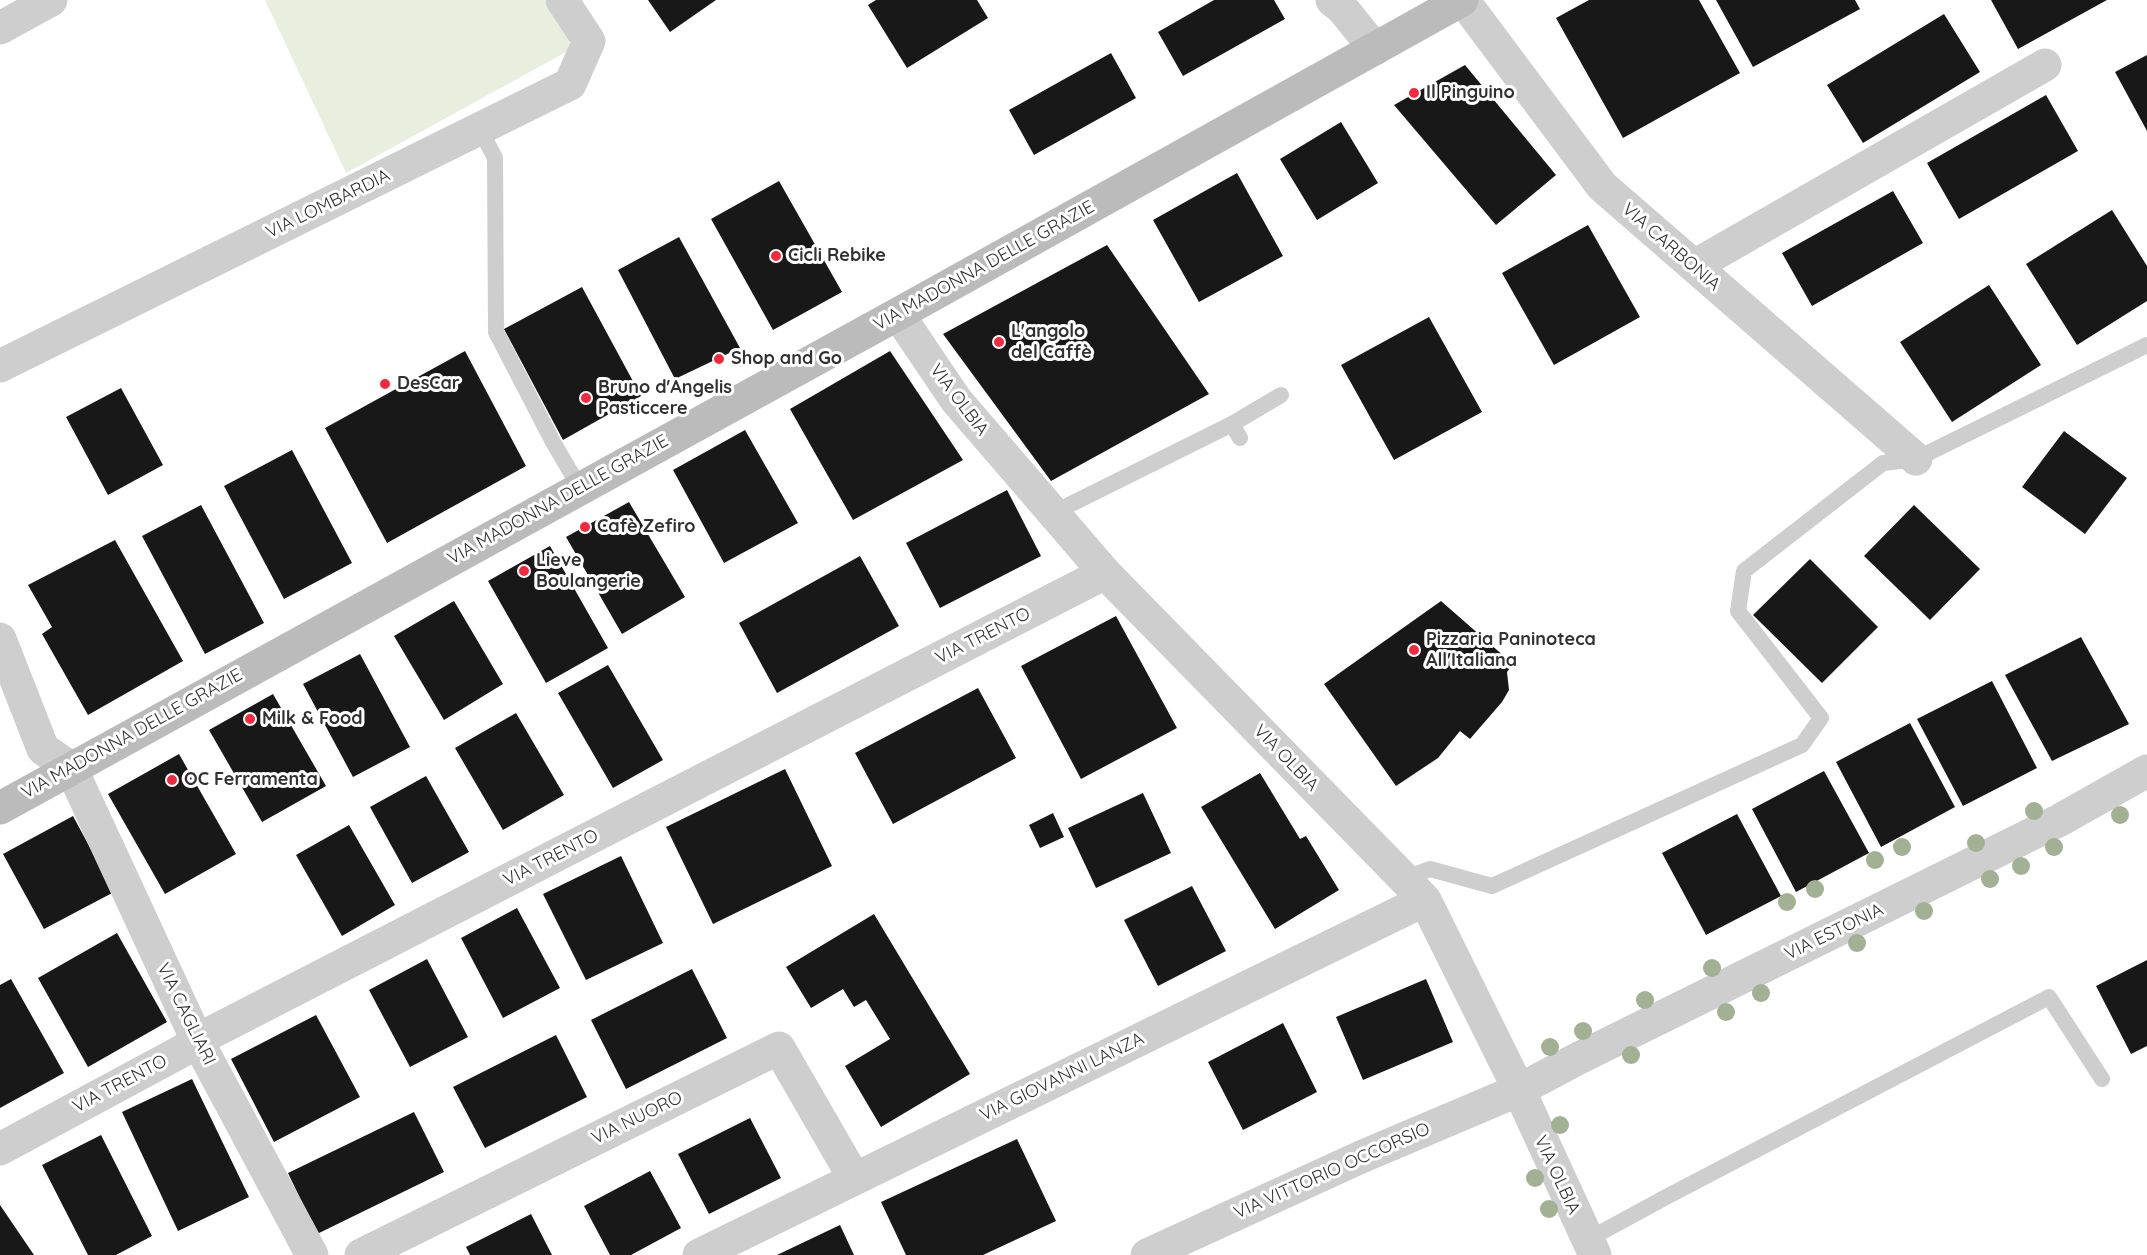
<!DOCTYPE html>
<html>
<head>
<meta charset="utf-8">
<style>
  body { margin:0 }
  canvas { display:block; background:#fff }
</style>
</head>
<body>
<canvas width="2147" height="1255"></canvas>
<script>
const context = document.querySelector('canvas').getContext('2d');
context.lineJoin = 'round';
function fill(path, color) { context.fillStyle = color; context.fill(path, 'evenodd'); }
function stroke(path, color, width, dash) { context.strokeStyle = color; context.lineWidth = width; context.lineCap = dash ? 'butt' : 'round'; context.setLineDash(dash || []); context.stroke(path); }
function write(font, color, halo, rows, align = 'center') {
  context.font = font + ' Quicksand,sans-serif'; context.lineWidth = 6; context.setLineDash([]); context.textBaseline = 'middle'; context.strokeStyle = halo; context.fillStyle = color; for (const [text, x, y, turn = 0] of rows) {
    context.save(); context.translate(x, y); context.rotate((+turn || 0) * Math.PI / 180); context.textAlign = isNaN(turn) ? turn : align; if (halo) context.strokeText(text, 0, 0); context.fillText(text, 0, 0); context.restore();
  }
}
fill(new Path2D(`
  M265,0H544L571,31L568,51L346,173Z`), '#e8efdf');
fill(new Path2D(`
  M648,0H716L670,32Z
  M876,0H977L988,18L907,68L868,5Z
  M1214,0H1274L1285,19L1183,76L1158,32Z
  M1589,0H1699L1740,73L1623,138L1556,18Z
  M1716,0H1855L1860,9L1753,67Z
  M1991,0H2107L2018,49Z
  M1944,14L1980,72L1863,143L1827,85Z
  M1111,53L1136,98L1034,155L1009,110Z
  M2147,55V131L2115,72Z
  M1465,65L1556,175L1496,225L1394,105Z
  M2046,95L2078,151L1959,219L1927,163Z
  M1341,122L1378,183L1317,220L1280,159Z
  M1237,173L1283,256L1199,302L1153,220Z
  M779,181L842,292L773,330L711,219Z
  M1893,191L1923,243L1812,306L1782,253Z
  M2112,210L2147,266V301L2077,345L2026,264Z
  M1588,225L1640,317L1554,365L1502,273Z
  M679,237L740,348L675,379L618,270Z
  M1107,245L1209,394L1051,481L943,334Z
  M1989,285L2041,365L1952,422L1900,342Z
  M582,287L641,396L563,440L504,329Z
  M1429,317L1482,412L1394,460L1341,365Z
  M465,351L526,466L387,543L325,428Z
  M890,351L963,460L853,520L790,409Z
  M121,388L163,465L108,495L66,417Z
  M745,430L798,523L724,563L673,470Z
  M2064,431L2127,478L2085,534L2022,487Z
  M292,450L352,563L284,599L224,486Z
  M1007,490L1041,556L940,608L906,543Z
  M629,502L685,597L622,634L566,537Z
  M201,505L264,623L205,654L142,536Z
  M1914,505L1980,569L1930,620L1864,556Z
  M115,540L183,661L88,715L42,634L52,627L28,585Z
  M550,546L608,648L546,683L488,581Z
  M860,556L899,626L777,693L739,623Z
  M1810,559L1878,627L1822,683L1753,615Z
  M454,601L503,684L444,720L394,636Z
  M1441,601L1513,664L1507,672L1509,690L1502,702L1470,739L1460,731L1438,758L1396,786L1324,684Z
  M1116,616L1177,728L1081,779L1021,666Z
  M2081,637L2129,724L2052,761L2005,675Z
  M360,654L410,747L353,777L303,684Z
  M608,665L663,760L613,788L558,693Z
  M1992,681L2037,768L1963,806L1917,719Z
  M978,688L1016,758L893,824L855,753Z
  M273,694L326,786L262,822L209,730Z
  M516,713L564,795L503,830L455,748Z
  M1910,723L1955,807L1881,847L1836,762Z
  M179,754L236,854L165,894L108,794Z
  M785,769L832,866L713,924L666,827Z
  M1824,771L1869,853L1796,892L1752,809Z
  M1260,773L1300,839L1306,836L1339,890L1275,929L1201,807Z
  M426,776L469,852L412,883L370,807Z
  M1143,793L1171,853L1096,888L1068,828Z
  M1053,813L1064,837L1040,848L1029,825Z
  M1737,814L1781,896L1706,935L1662,853Z
  M73,816L114,892L44,929L3,854Z
  M349,825L395,905L342,936L296,855Z
  M621,856L663,943L586,980L543,894Z
  M1192,886L1226,951L1158,986L1124,920Z
  M517,908L560,988L503,1018L461,938Z
  M874,914L970,1074L881,1127L845,1066L890,1039L866,1000L854,1007L843,989L811,1008L786,967Z
  M117,933L167,1022L88,1067L38,978Z
  M427,959L468,1037L410,1067L369,990Z
  M2147,960V1046L2131,1054L2096,986Z
  M692,969L727,1038L626,1089L591,1020Z
  M11,979L64,1073L0,1108V985Z
  M1426,979L1453,1042L1363,1080L1336,1017Z
  M316,1015L360,1097L274,1142L231,1059Z
  M1283,1023L1317,1092L1243,1130L1208,1062Z
  M556,1035L587,1097L485,1148L453,1087Z
  M192,1079L249,1197L178,1231L122,1112Z
  M414,1112L444,1172L317,1234L288,1173Z
  M750,1118L781,1178L709,1214L678,1154Z
  M101,1135L152,1236L116,1255H88L42,1165Z
  M1017,1139L1056,1221L983,1255H906L881,1202Z
  M650,1171L681,1228L631,1255H610L584,1206Z
  M0,1205L34,1255H0Z
  M531,1214L552,1255H470L466,1247Z
  M840,1225L854,1255H777Z`), '#181818');
stroke(new Path2D(`
  M480,129L495,158L496,332L553,442L580,488
  M1232,424L1240,438
  M1053,513L1232,424L1281,395
  M1404,879L1430,869L1492,886L1802,745L1821,718L1738,611L1744,571L1883,463L1916,459L2147,345
  M1587,1240L1668,1196L2049,997L2102,1079`), '#cecece', 16);
stroke(new Path2D(`
  M1332,0L1342,8L1375,49
  M1463,0L1602,186L1916,459
  M0,28L51,0
  M1694,266L2045,65
  M898,314L956,400L1105,573L1425,900L1519,1090L1595,1255
  M0,366L570,84L589,41L562,0
  M0,639L43,749L71,768L197,1040L312,1255
  M0,1149L182,1051L197,1040L1105,573
  M361,1255L779,1048L854,1178
  M699,1255L1425,900
  M1147,1255L1361,1157L1519,1090L1579,1058L2060,820L2147,771`), '#cecece', 33);
stroke(new Path2D(`
  M0,808L898,314L1462,0`), '#bbb', 33);
context.fillStyle = '#a2b193';
for (const [x, y] of [
  [2034,811],
  [2120,815],
  [1976,843],
  [1902,847],
  [2054,847],
  [1875,860],
  [2021,866],
  [1990,879],
  [1815,889],
  [1787,902],
  [1924,911],
  [1857,943],
  [1712,968],
  [1761,993],
  [1645,1000],
  [1726,1012],
  [1583,1031],
  [1550,1047],
  [1631,1055],
  [1560,1125],
  [1535,1178],
  [1549,1209]
]) { context.beginPath(); context.arc(x, y, 9, 0, 2 * Math.PI); context.fill(); }
for (const [x, y, r, color] of [
  [1414,93,6,"#f12a3f"],
  [776,256,6,"#f12a3f"],
  [999,342,6,"#f12a3f"],
  [719,359,6,"#f12a3f"],
  [385,384,6,"#f12a3f"],
  [586,398,6,"#f12a3f"],
  [585,527,6,"#f12a3f"],
  [524,571,6,"#f12a3f"],
  [1414,650,6,"#f12a3f"],
  [250,719,6,"#f12a3f"],
  [172,780,6,"#f12a3f"]
]) { const dot = new Path2D(); dot.arc(x, y, r, 0, 2 * Math.PI); context.fillStyle = color; context.fill(dot); stroke(dot, '#fff', 2); }
write('bold 18px', '#313131', '#fff', [
  ["Il Pinguino",1426,93],
  ["Cicli Rebike",788,256],
  ["L'angolo",1011,332],
  ["del Caffè",1011,353],
  ["Shop and Go",731,359],
  ["DesCar",397,384],
  ["Bruno d'Angelis",598,388],
  ["Pasticcere",598,409],
  ["Cafè Zefiro",597,527],
  ["Lieve",536,561],
  ["Boulangerie",536,582],
  ["Pizzaria Paninoteca",1426,640],
  ["All'Italiana",1426,661],
  ["Milk & Food",262,719],
  ["OC Ferramenta",184,780]
], 'left');
write('18px', '#313131', '#fff', [
  ["VIA LOMBARDIA",328,204,-26],
  ["VIA CARBONIA",1671,247,41],
  ["VIA MADONNA DELLE GRAZIE",984,266,-29],
  ["VIA OLBIA",959,400,53],
  ["VIA MADONNA DELLE GRAZIE",558,500,-29],
  ["VIA TRENTO",983,636,-27],
  ["VIA MADONNA DELLE GRAZIE",132,734,-29],
  ["VIA OLBIA",1286,758,46],
  ["VIA TRENTO",551,858,-27],
  ["VIA ESTONIA",1834,932,-26],
  ["VIA CAGLIARI",186,1014,64],
  ["VIA GIOVANNI LANZA",1062,1077,-26],
  ["VIA TRENTO",120,1084,-28],
  ["VIA NUORO",637,1118,-26],
  ["VIA VITTORIO OCCORSIO",1332,1171,-24],
  ["VIA OLBIA",1557,1175,65]
]);
</script>
</body>
</html>
